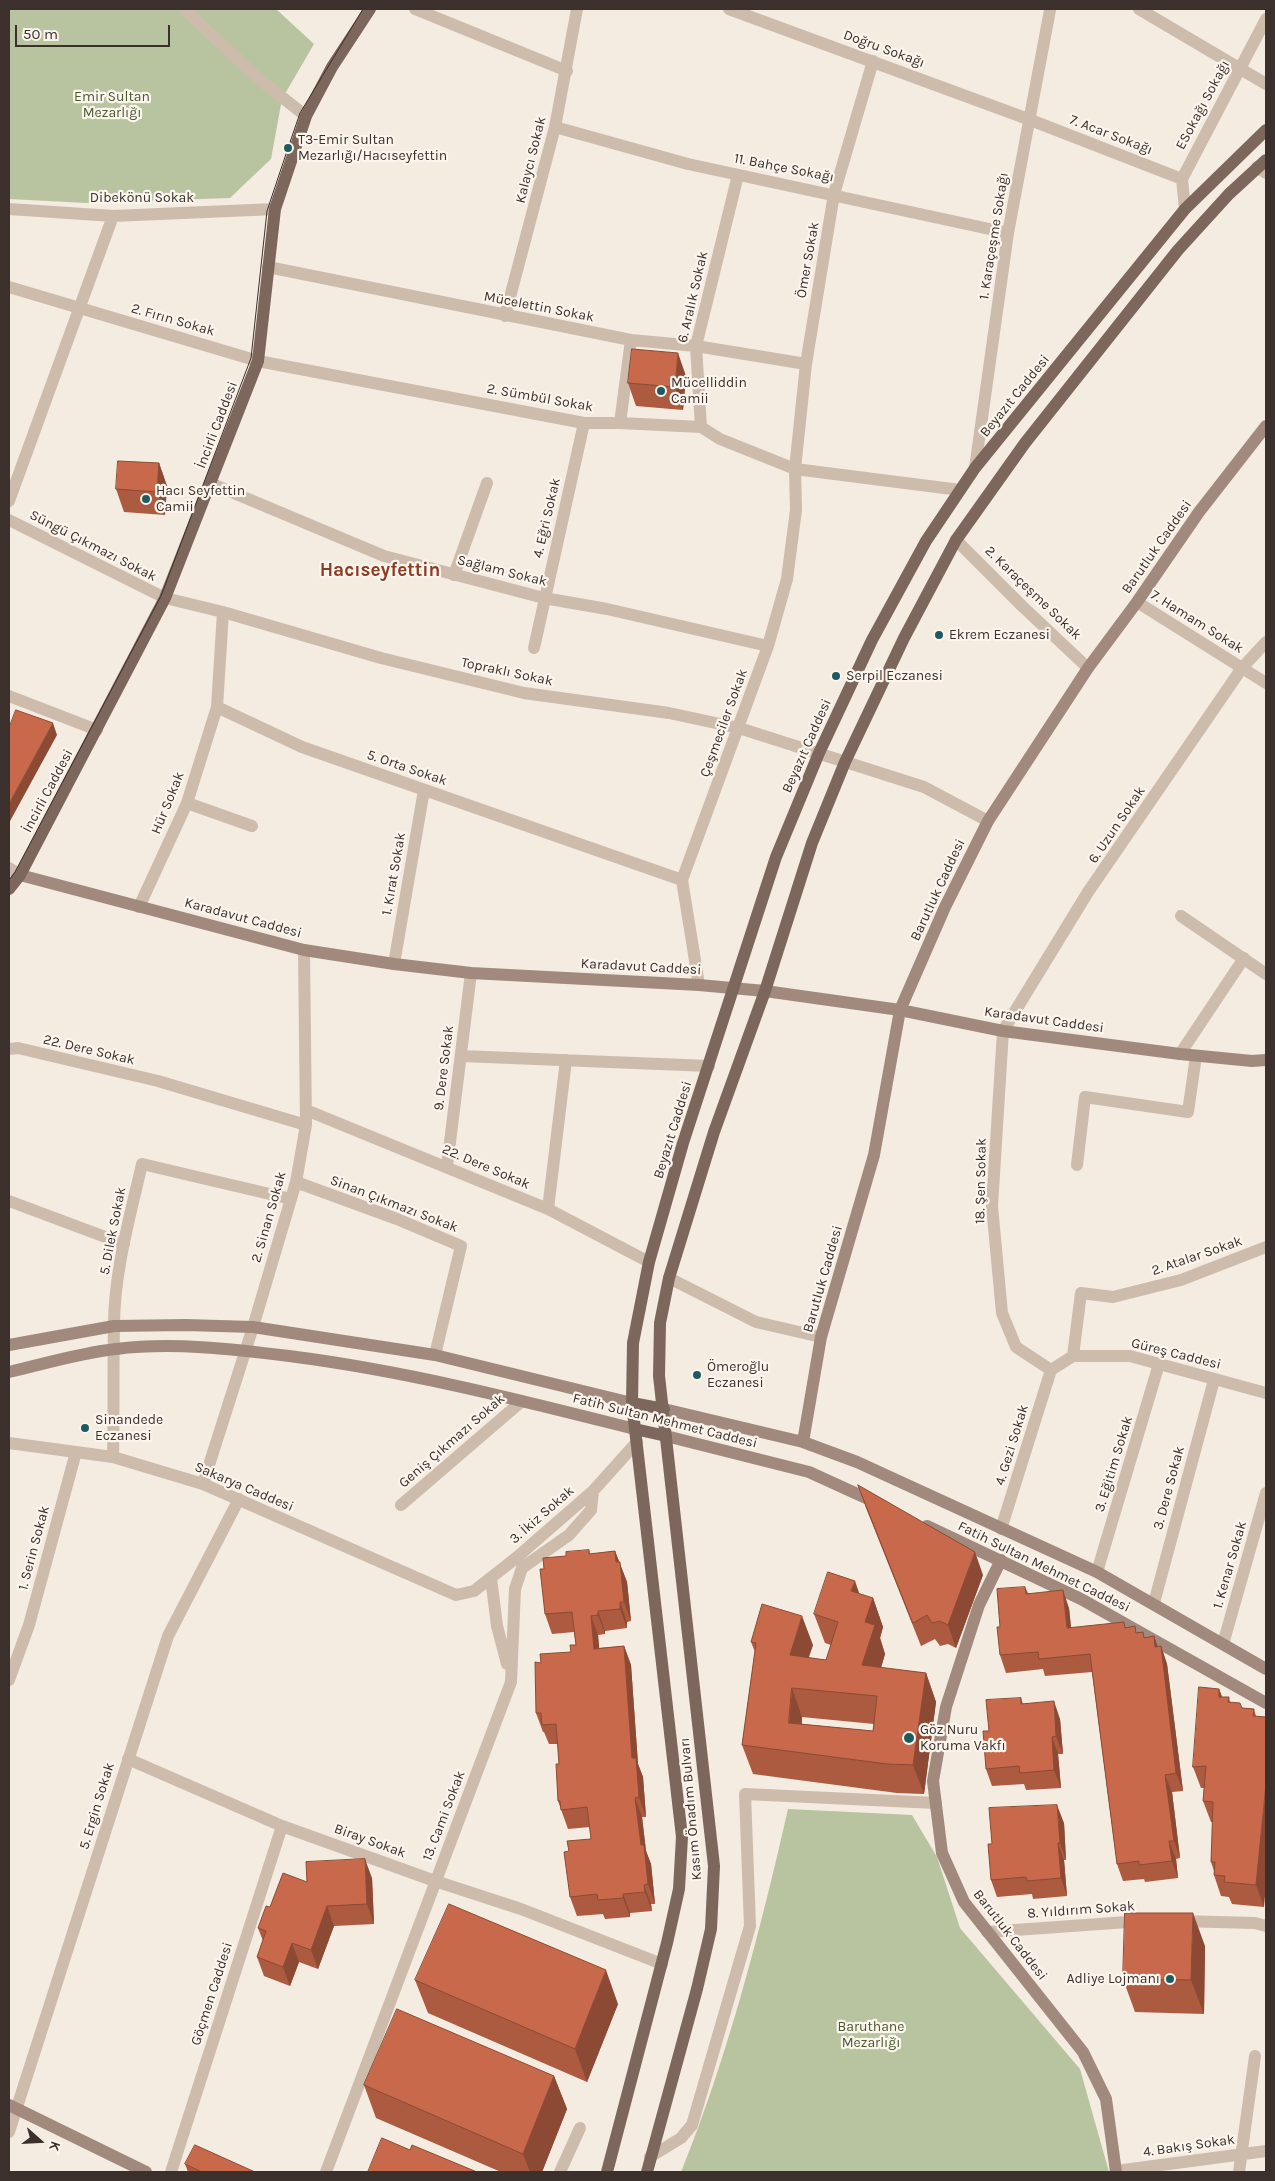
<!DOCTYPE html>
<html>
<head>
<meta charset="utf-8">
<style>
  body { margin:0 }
  #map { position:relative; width:1275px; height:2181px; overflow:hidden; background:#f4ebe1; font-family:Karla,sans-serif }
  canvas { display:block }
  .frame { position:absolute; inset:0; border:10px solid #3b302b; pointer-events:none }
  .north { position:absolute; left:15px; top:2116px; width:50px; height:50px; -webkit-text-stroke:4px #fbf5ee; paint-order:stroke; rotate:109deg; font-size:14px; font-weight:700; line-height:20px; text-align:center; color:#3b302b }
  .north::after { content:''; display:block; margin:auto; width:18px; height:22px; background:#3b302b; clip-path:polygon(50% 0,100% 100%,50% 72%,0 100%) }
  .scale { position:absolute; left:15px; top:25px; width:155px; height:22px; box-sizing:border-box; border:2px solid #3b302b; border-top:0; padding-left:6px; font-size:15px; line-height:18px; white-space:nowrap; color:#3b302b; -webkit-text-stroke:4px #fbf5ee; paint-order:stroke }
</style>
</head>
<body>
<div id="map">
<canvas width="1275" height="2181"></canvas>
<div class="frame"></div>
<div class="north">K</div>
<div class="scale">50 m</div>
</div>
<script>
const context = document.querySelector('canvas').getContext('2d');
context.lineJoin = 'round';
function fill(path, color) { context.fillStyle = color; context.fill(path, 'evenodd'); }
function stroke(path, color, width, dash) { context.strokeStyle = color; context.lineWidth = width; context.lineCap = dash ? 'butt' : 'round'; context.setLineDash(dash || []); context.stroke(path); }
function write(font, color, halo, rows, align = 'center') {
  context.font = font + ' Karla,sans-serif'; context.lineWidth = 4.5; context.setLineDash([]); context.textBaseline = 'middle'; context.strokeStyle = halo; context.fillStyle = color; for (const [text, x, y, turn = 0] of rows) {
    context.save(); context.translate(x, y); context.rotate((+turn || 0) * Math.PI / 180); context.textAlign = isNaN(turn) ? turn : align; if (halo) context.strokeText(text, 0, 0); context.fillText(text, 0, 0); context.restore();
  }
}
fill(new Path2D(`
  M9,9H276L314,44L282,99L271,159L230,198L86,203L9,199Z
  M788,1809L912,1815L937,1857L960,1928L1080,2069L1109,2172H681C728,2056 760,1932 788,1809Z`), '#b8c4a0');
stroke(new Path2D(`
  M184,9L260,80L306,116
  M415,9L567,71
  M729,9L1028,119L1182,179
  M1139,9L1266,84
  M555,127L688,164L1008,233
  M1257,167L1266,173
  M9,209L113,216L275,209
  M1185,209L1182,179L1266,19
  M268,267L631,340L696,346L806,364
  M9,287L258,361L584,423H620L701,427L720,439L795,469L960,490
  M505,316L555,127L577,9
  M620,423L631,340
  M701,427L696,346L738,175
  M975,468L1008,233L1050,10
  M210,483L384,556L544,598L607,609L768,646
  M9,501L113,216
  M9,520L165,598L223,612L381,658L524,693L669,713L739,728L924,787L988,821
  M956,540L1022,606L1088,668
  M454,575L487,483
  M1137,602L1266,683
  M223,612L217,707L302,747L682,880
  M534,648L584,423
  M9,696L97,730
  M187,803L252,826
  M9,868L20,875
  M139,907L187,803L217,707
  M1181,916L1266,974
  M394,964L424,790
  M699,985L682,880L768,646L787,579L796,510L795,469L806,364L834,194L873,61
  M9,1049L18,1048L158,1081L306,1125
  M1180,1054L1244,958
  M461,1056L709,1066
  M306,1110L548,1209L649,1262
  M1077,1165L1085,1097L1188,1112L1196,1056
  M447,1166L471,973
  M296,1182L397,1219L461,1246L435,1355
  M9,1201L124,1244
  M548,1209L566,1060
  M669,1278L756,1322L821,1337
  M1073,1356L1081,1293L1113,1297L1181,1280L1266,1247
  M9,1443L113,1457L203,1484L456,1595L474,1591L516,1558L593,1491L637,1442
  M113,1457C114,1413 113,1370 114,1326C114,1272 130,1217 142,1164L291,1199
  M203,1484L253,1327L296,1182L306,1125L304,950
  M401,1505L522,1401
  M1001,1529L1051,1370L1016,1347L1002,1313L992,1206L1003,1031L1088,892L1242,668L1266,642
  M1097,1572L1159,1364
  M491,1578L497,1626L507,1664
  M1154,1603L1214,1380
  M1223,1644L1266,1493
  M9,1680L29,1625L76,1452
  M128,1759L282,1826L435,1881L521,1909L662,1964
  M1179,1921L1255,1923L1266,1926
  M987,1932L1142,1921
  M9,2132L168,1636L239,1499
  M650,2157L681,2138L692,2125L750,1926L745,1794L936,1803
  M1116,2171L1266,2151
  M171,2172L282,1826
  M326,2172L511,1682L515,1589L522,1568L569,1535L591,1510L593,1491
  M560,2172L580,2128
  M1239,2172L1255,2056`), '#cdbbac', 12);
stroke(new Path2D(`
  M1051,1370L1073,1356H1130L1266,1393`), '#cdbbac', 12);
stroke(new Path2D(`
  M20,875L304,950L394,964L471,973L699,985L765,991L900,1010L1003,1031L1180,1054L1252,1061L1266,1060
  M9,1345L114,1326L186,1325L253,1327L435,1355L632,1403
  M9,1372C44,1364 79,1353 116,1349C172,1342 232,1349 289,1356C407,1371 520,1400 635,1429
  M664,1409L803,1442L857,1462L1097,1572L1266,1669
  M666,1436L809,1472L877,1503
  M803,1442L821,1337L874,1155L900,1010L945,907L988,821L1088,668L1137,602L1199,512L1266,426
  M927,1526L1081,1599L1266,1703
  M1001,1560L979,1605L946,1707L933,1781L942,1853L964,1902L1083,2052L1106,2099L1116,2172
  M9,2105L146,2172`), '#a18a7d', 12);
stroke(new Path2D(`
  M9,889L20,875L165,598L258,361L275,209L306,116L332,67L370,9
  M632,1403L664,1409
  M635,1429L666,1436
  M607,2172L667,1943L679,1889L682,1837L632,1403L633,1343L649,1262L683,1143L776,857L819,753L872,640L926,541L975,468L1185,209L1266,130
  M647,2172L697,1989L711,1929L714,1866L659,1376L660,1323L669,1278L714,1132L765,991L812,843L845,762L904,638L956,540L1025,443L1178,250L1229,194L1266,160`), '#7d675c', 12);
stroke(new Path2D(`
  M9,880L15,872L161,596L251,358L267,211L288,148L300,113L363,9`), '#3b302b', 1);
fill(new Path2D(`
  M686,376L683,410L636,406L628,383Z
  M159,463L167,486L165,515L124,512L116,489Z
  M858,1485L983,1575L956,1648L948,1644L940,1646L935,1639L921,1646L866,1508Z
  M589,1550L590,1554L615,1551L627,1582L631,1621L627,1622V1628L605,1631V1634L598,1635L599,1648L624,1646L631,1665L638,1764L643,1777L646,1817H642L646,1851L651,1864L655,1904H651L652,1911L630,1913V1917L605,1919L603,1914L577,1916L570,1897L569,1851L591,1839L590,1827L568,1829L558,1801L559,1764L558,1744H549L544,1732H543L536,1713L541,1663L571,1652L576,1645L574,1632L552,1634L545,1614L544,1569L566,1556Z
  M1025,1587L1028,1593L1069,1608L1071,1628H1127L1145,1638L1154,1636L1158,1647L1161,1646L1167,1664L1183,1791L1172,1792L1180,1858L1176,1859L1178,1878L1145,1882L1144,1879L1123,1881L1117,1864L1092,1672L1045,1676L1043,1669L1006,1673L1000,1655Z
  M859,1594L873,1598L883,1627L880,1638L885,1654L881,1668L926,1673L936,1702L924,1794L897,1793L753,1774L742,1745L755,1652L751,1642L813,1645L808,1658L826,1660L831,1645L825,1643L814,1614ZM802,1717L874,1724L873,1731L802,1724Z
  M1219,1689L1222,1697H1229L1230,1702L1243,1708L1254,1709L1256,1716L1264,1907L1232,1904L1229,1897L1221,1896L1214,1875V1871L1211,1862L1213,1822H1211L1203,1801L1204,1788H1201L1193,1767Z
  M1021,1698L1023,1704L1060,1719L1063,1754H1058L1061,1788L1026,1790L1024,1784L992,1786L986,1769L989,1731Z
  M1064,1823L1066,1860H1064L1067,1896L1033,1899L1032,1894L997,1897L991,1880L992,1844Z
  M372,1878L374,1924L334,1926L318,1969L299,1962L290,1986L264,1976L257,1957L263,1941L258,1928L270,1907L307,1882Z
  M1205,1946L1204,2014L1135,2012L1123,1979Z
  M415,1980L618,2004L587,2082L428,2013Z
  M554,2076L567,2109L542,2172H501L376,2118L364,2085Z
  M185,2164L255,2172H188Z`), '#ac5a40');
fill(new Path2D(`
  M678,353L686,376L683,410L675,387Z
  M159,463L167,486L165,515L157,492Z
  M53,723L57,735L9,823V804Z
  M615,1551L627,1582L631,1621L624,1602Z
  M975,1552L983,1575L956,1648L948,1625Z
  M855,1581L865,1610L851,1591Z
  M1063,1590L1069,1608L1073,1646L1067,1628Z
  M873,1598L883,1627L880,1638L885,1654L873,1694L862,1665L865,1622Z
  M620,1602L627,1622V1628L620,1609Z
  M598,1611L605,1631V1634L598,1615Z
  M591,1616L598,1635L601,1668L594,1649Z
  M802,1616L813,1645L800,1684L790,1655Z
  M1154,1636L1160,1654L1155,1647Z
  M624,1646L631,1665L638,1764L643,1777L646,1817L639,1797L632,1758Z
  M1161,1646L1167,1664L1183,1791L1176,1773Z
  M926,1673L936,1702L924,1794L913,1765Z
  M792,1688L802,1717L799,1752L789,1723Z
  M1219,1689L1227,1710L1219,1697Z
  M1054,1701L1060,1719L1063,1754L1056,1736Z
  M1052,1737L1058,1754L1061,1788L1054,1770Z
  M1165,1775L1172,1792L1180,1858L1174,1841Z
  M1266,1784V1885L1264,1907L1256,1885Z
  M635,1798L642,1817L646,1851L651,1864L655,1904L648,1884L641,1845Z
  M1057,1805L1064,1823L1066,1860L1060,1843Z
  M1169,1841L1176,1859L1178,1878L1172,1861Z
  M1058,1843L1064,1860L1067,1896L1061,1878Z
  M365,1859L372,1878L374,1924L367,1904Z
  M644,1885L651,1904L652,1911L645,1892Z
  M623,1894L630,1913V1917L623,1898Z
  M327,1906L334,1926L318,1969L311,1950Z
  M1193,1913L1205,1946L1204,2014L1191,1980Z
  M292,1943L299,1962L290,1986L283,1967Z
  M606,1970L618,2004L587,2082L575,2049Z
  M554,2076L567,2109L542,2172H530L523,2154Z`), '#8c4a34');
const building = new Path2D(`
  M632,349L678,353L675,387L628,383Z
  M118,461L159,463L157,492L116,489Z
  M16,710L53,723L9,804V728Z
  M858,1485L975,1552L948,1625L940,1621L932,1623L927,1615L913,1623Z
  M589,1550V1554L615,1551L616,1562H620L624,1602H620V1609L598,1611V1615L591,1616L594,1649L624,1646L632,1758H636L639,1797L635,1798L641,1845H644L648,1884L644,1885L645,1892L623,1894V1898L598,1900L597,1894L570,1897L564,1852L569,1851L567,1841L591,1839L587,1807L561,1810L560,1801H558L556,1764H559L556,1724L542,1725L541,1713H536L535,1662L541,1663L540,1654L571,1652L570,1645H576L572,1612L545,1614L540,1569H544L543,1558L566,1556V1552Z
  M828,1572L855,1581L851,1591L873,1598L865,1622L875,1625L862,1665L926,1673L913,1765L887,1764L742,1745L756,1643L751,1642L762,1604L802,1616L790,1655L826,1660L838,1622L814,1614ZM792,1688L877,1696L873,1731L789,1723Z
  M1025,1587L1026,1594L1063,1590L1067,1628L1124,1622L1125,1628L1135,1626L1136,1633L1143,1632L1144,1638L1154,1636L1155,1647L1161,1646L1176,1773L1165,1775L1174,1841H1169L1172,1861L1139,1865V1861L1117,1864L1090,1654L1039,1659L1038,1652L1000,1655L997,1627H1000L997,1589Z
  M1199,1687L1219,1689V1697H1229L1228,1702L1240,1703L1242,1708L1254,1709L1253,1716L1266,1717V1784L1256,1885L1224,1882L1225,1876L1214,1875L1215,1862H1211L1213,1802L1203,1801L1206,1766L1193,1767Z
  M1021,1698V1704L1054,1701L1056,1736L1052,1737L1054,1770L1020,1773L1019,1766L986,1769L983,1731H989L986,1700Z
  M1057,1805L1060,1843H1058L1061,1878L1027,1881L1026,1877L991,1880L988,1844H992L989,1808Z
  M365,1859L367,1904L327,1906L311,1950L292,1943L283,1967L257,1957L266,1931L258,1928L266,1906L270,1907L283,1873L307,1882L306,1862Z
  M449,1904L606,1970L575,2049L415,1980Z
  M1125,1913H1193L1191,1980L1123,1979Z
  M397,2009L554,2076L523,2154L364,2085Z
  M382,2138L410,2150L412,2145L477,2172H368Z
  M195,2145L255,2172H202L185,2164Z`);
fill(building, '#c8694b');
stroke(building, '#8c4a34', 1);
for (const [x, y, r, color] of [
  [288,148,5,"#1f5a5e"],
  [661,391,5,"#1f5a5e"],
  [146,499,5,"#1f5a5e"],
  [939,635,5,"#1f5a5e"],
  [836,676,5,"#1f5a5e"],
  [697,1375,5,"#1f5a5e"],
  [85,1428,5,"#1f5a5e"],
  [909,1738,6,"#1f5a5e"],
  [1170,1979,5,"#1f5a5e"]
]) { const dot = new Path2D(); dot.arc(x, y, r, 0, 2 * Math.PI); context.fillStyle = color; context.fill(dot); stroke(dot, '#fbf5ee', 2); }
write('14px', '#3b302b', '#fbf5ee', [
  ["Doğru Sokağı",884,49,20],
  ["ESokağı Sokağı",1203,105,-62],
  ["7. Acar Sokağı",1111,135,21],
  ["Kalaycı Sokak",531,160,-76],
  ["11. Bahçe Sokağı",784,168,11],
  ["Dibekönü Sokak",142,198],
  ["1. Karaçeşme Sokağı",994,236,-81],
  ["Ömer Sokak",808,260,-80],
  ["6. Aralık Sokak",693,297,-77],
  ["Mücelettin Sokak",539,307,11],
  ["2. Fırın Sokak",173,320,16],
  ["Beyazıt Caddesi",1015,396,-51],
  ["2. Sümbül Sokak",540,398,10],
  ["İncirli Caddesi",217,425,-69],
  ["4. Eğri Sokak",547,518,-77],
  ["Süngü Çıkmazı Sokak",93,546,27],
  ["Barutluk Caddesi",1157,547,-55],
  ["Sağlam Sokak",502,571,14],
  ["2. Karaçeşme Sokak",1033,593,44],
  ["7. Hamam Sokak",1197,622,32],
  ["Topraklı Sokak",507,672,12],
  ["Çeşmeciler Sokak",724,723,-70],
  ["Beyazıt Caddesi",807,746,-66],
  ["5. Orta Sokak",407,768,19],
  ["İncirli Caddesi",48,791,-62],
  ["Hür Sokak",168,803,-68],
  ["6. Uzun Sokak",1117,825,-56],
  ["1. Kırat Sokak",394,874,-80],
  ["Barutluk Caddesi",938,890,-65],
  ["Karadavut Caddesi",243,918,15],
  ["Karadavut Caddesi",641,967,3],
  ["Karadavut Caddesi",1044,1020,8],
  ["22. Dere Sokak",89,1050,13],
  ["9. Dere Sokak",444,1068,-83],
  ["Beyazıt Caddesi",673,1130,-73],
  ["22. Dere Sokak",486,1167,23],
  ["18. Şen Sokak",981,1181,-89],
  ["Sinan Çıkmazı Sokak",394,1204,21],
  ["2. Sinan Sokak",269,1217,-74],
  ["5. Dilek Sokak",113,1231,-79],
  ["2. Atalar Sokak",1197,1256,-19],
  ["Barutluk Caddesi",823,1279,-74],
  ["Güreş Caddesi",1176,1354,14],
  ["Fatih Sultan Mehmet Caddesi",665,1421,14],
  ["Geniş Çıkmazı Sokak",452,1441,-41],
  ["4. Gezi Sokak",1012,1445,-73],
  ["3. Eğitim Sokak",1114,1464,-73],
  ["Sakarya Caddesi",244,1487,23],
  ["3. Dere Sokak",1169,1488,-75],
  ["3. İkiz Sokak",542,1515,-41],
  ["1. Serin Sokak",34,1548,-75],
  ["1. Kenar Sokak",1230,1565,-74],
  ["Fatih Sultan Mehmet Caddesi",1044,1567,26],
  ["5. Ergin Sokak",97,1806,-73],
  ["Kasım Önadım Bulvarı",691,1809,-95],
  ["13. Cami Sokak",444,1816,-69],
  ["Biray Sokak",370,1841,20],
  ["8. Yıldırım Sokak",1081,1910,-4],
  ["Barutluk Caddesi",1010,1935,52],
  ["Göçmen Caddesi",212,1994,-72],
  ["4. Bakış Sokak",1189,2146,-8]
]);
write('14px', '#4a5a2e', '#fbf5ee', [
  ["Emir Sultan",112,97],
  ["Mezarlığı",112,113],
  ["Baruthane",871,2027],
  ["Mezarlığı",871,2043]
]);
write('14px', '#3b302b', '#fbf5ee', [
  ["T3-Emir Sultan",298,140],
  ["Mezarlığı/Hacıseyfettin",298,156],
  ["Mücelliddin",671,383],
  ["Camii",671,399],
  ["Hacı Seyfettin",156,491],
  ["Camii",156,507],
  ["Ekrem Eczanesi",949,635],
  ["Serpil Eczanesi",846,676],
  ["Ömeroğlu",707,1367],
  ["Eczanesi",707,1383],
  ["Sinandede",95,1420],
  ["Eczanesi",95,1436],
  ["Göz Nuru",920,1730],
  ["Koruma Vakfı",920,1746],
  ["Adliye Lojmanı",1160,1979,"right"]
], 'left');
write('bold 19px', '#8c3b22', '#fbf5ee', [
  ["Hacıseyfettin",380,571]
]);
</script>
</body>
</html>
